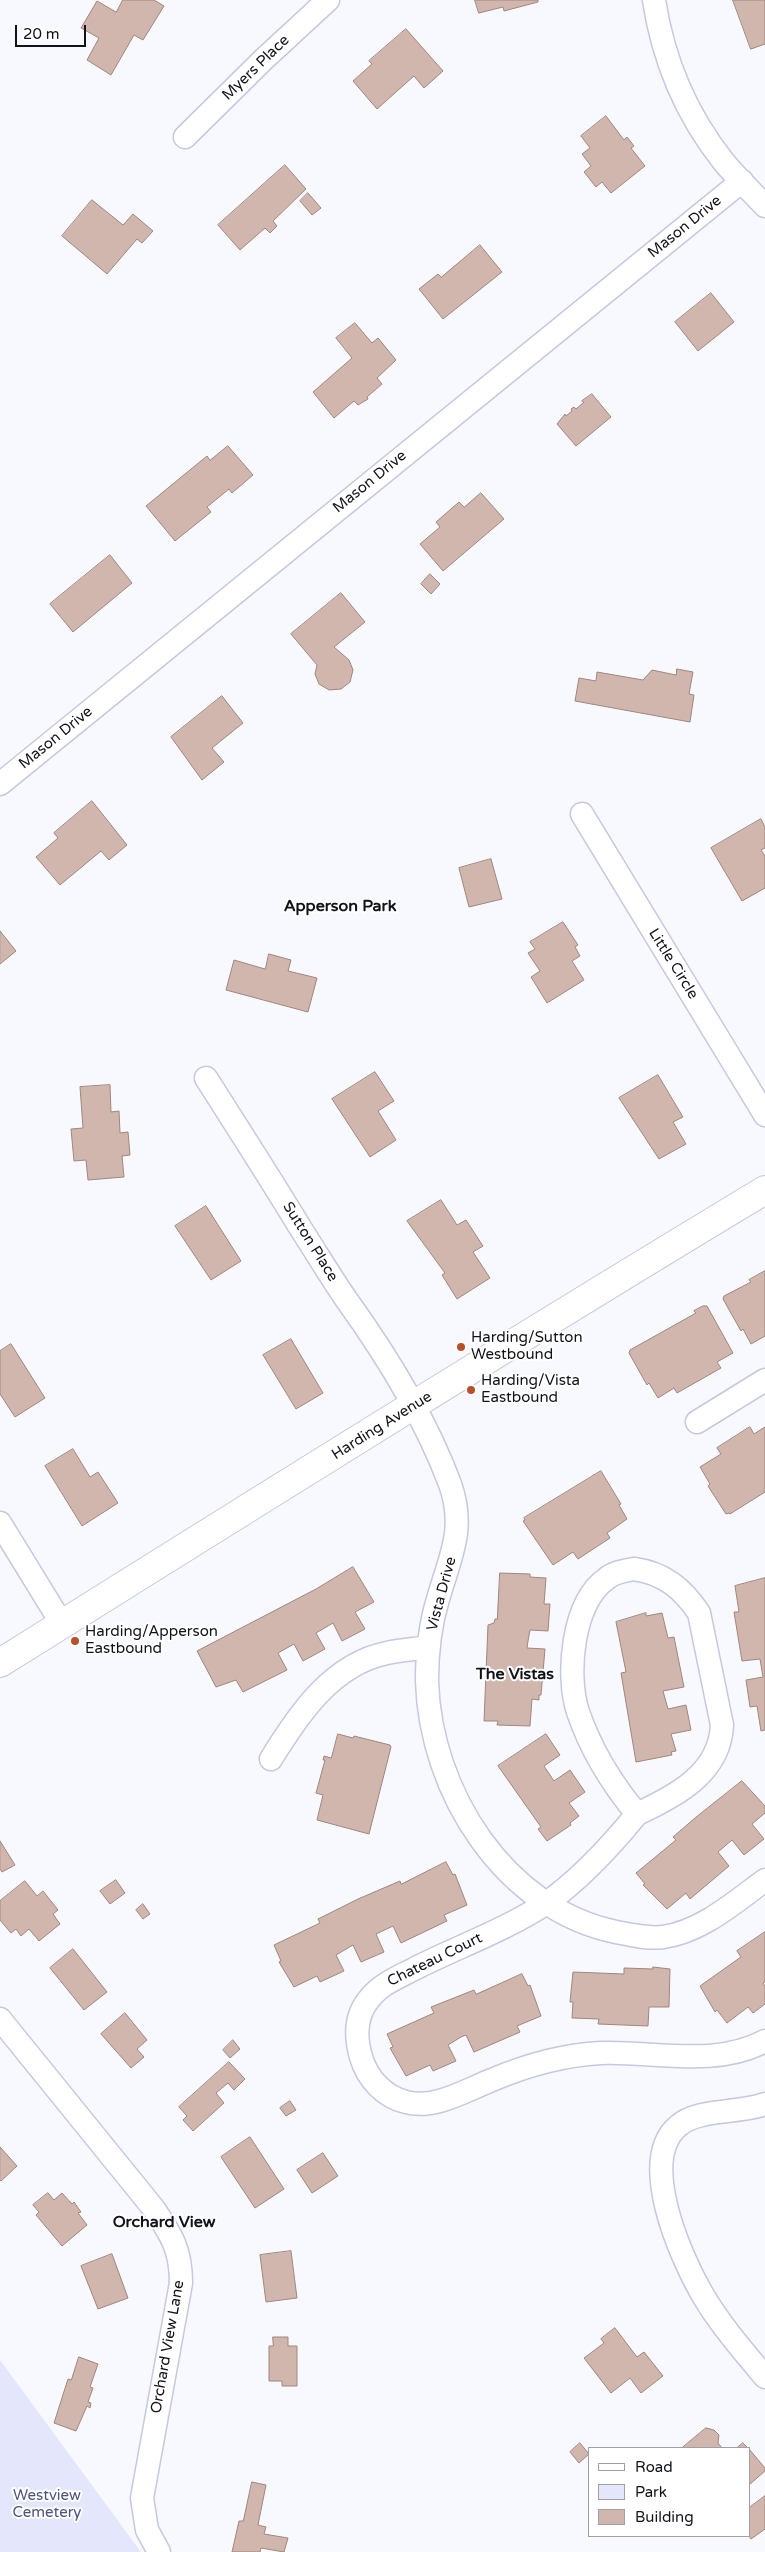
<!DOCTYPE html>
<html>
<head>
<meta charset="utf-8">
<style>
  body { margin:0 }
  #map { position:relative; width:765px; height:2552px; overflow:hidden; background:#f8f9fe; font-family:"Varela Round",sans-serif }
  canvas { display:block }
  .legend { position:absolute; left:588px; top:2447px; width:162px; height:90px; box-sizing:border-box; background:#fff; border:1px solid #a0a0a3; margin:0; padding:6px 9px; list-style:none; font-size:15px; color:#11121a }
  .legend li { display:flex; align-items:center; gap:10px; height:25px }
  .legend b { width:25px; border:1px solid #a0a0a3 }
  .scale { position:absolute; left:15px; top:25px; width:71px; height:22px; box-sizing:border-box; border:2px solid #11121a; border-top:0; padding-left:6px; font-size:15px; line-height:18px; white-space:nowrap; color:#11121a; -webkit-text-stroke:4px #fff; paint-order:stroke }
</style>
</head>
<body>
<div id="map">
<canvas width="765" height="2552"></canvas>
<ul class="legend">
<li><b style="height:6px;background:#fff"></b>Road</li>
<li><b style="height:14px;background:#e4e7fc"></b>Park</li>
<li><b style="height:14px;background:#d0b6ad"></b>Building</li>
</ul>
<div class="scale">20 m</div>
</div>
<script>
const context = document.querySelector('canvas').getContext('2d');
context.lineJoin = 'round';
function fill(path, color) { context.fillStyle = color; context.fill(path, 'evenodd'); }
function stroke(path, color, width, dash) { context.strokeStyle = color; context.lineWidth = width; context.lineCap = dash ? 'butt' : 'round'; context.setLineDash(dash || []); context.stroke(path); }
function write(font, color, halo, rows, align = 'center') {
  context.font = font + ' "Varela Round",sans-serif'; context.lineWidth = 4; context.setLineDash([]); context.textBaseline = 'middle'; context.strokeStyle = halo; context.fillStyle = color; for (const [text, x, y, turn = 0] of rows) {
    context.save(); context.translate(x, y); context.rotate((+turn || 0) * Math.PI / 180); context.textAlign = isNaN(turn) ? turn : align; if (halo) context.strokeText(text, 0, 0); context.fillText(text, 0, 0); context.restore();
  }
}
fill(new Path2D(`
  M0,2360L141,2552H0Z`), '#e4e7fc');
const building = new Path2D(`
  M123,0H154L164,6L143,40L134,35L111,75L87,60L99,38L81,28L97,1L116,12Z
  M475,0H538V2L504,11L503,7L479,13Z
  M733,0H765V44L751,49Z
  M406,29L443,71L424,88L414,76L377,109L353,81L372,64L369,61Z
  M606,116L624,140L627,137L634,146L631,148L645,166L611,193L602,182L596,187L584,172L591,166L582,154L590,148L581,136Z
  M285,165L306,189L273,221L277,226L270,233L265,228L240,250L218,225Z
  M308,193L321,208L312,215L300,201Z
  M92,200L123,225L133,214L153,231L142,243L137,239L107,274L62,236Z
  M480,245L502,272L443,319L419,289L438,274L441,277Z
  M711,293L734,322L698,351L675,322Z
  M355,323L372,343L378,338L396,360L377,378L382,384L367,397L368,399L358,405L354,401L334,418L313,392L352,358L336,338Z
  M592,394L611,417L576,446L557,424L565,414L566,416L572,411L571,409L574,407L576,409L584,402L582,401Z
  M228,446L253,475L232,493L229,489L207,507L211,512L175,541L146,506L207,456L210,460Z
  M481,493L504,519L443,571L420,544L440,527L436,522L459,502L464,507Z
  M110,555L132,583L73,632L50,604Z
  M430,574L440,584L431,594L421,584Z
  M341,593L365,622L334,647L349,660L353,670L350,682L341,689L329,690L319,684L315,674L317,665L291,634Z
  M677,669L693,672L689,694L694,695L690,722L575,701L579,678L596,681L597,672L643,680L652,670L676,675Z
  M222,696L243,723L212,748L224,762L202,780L171,737Z
  M92,801L127,845L109,860L101,851L60,885L36,857L58,838L54,833Z
  M761,819L765,827V848L761,850L765,856V888L742,901L711,848Z
  M491,859L502,899L469,907L459,868Z
  M563,922L578,945L575,947L580,956L572,961L584,980L547,1003L531,977L540,971L528,953L535,949L530,942Z
  M0,931L16,951L0,964Z
  M269,954L291,960L288,971L317,978L308,1012L226,990L234,960L265,969Z
  M375,1072L394,1101L378,1111L396,1140L370,1157L332,1099Z
  M658,1075L683,1117L673,1122L686,1144L659,1159L619,1098Z
  M110,1085L111,1112L119,1111L120,1133L128,1132L130,1155L122,1156L124,1177L88,1180L86,1160L74,1161L71,1129L83,1128L80,1087Z
  M441,1200L457,1225L466,1220L483,1246L473,1252L490,1278L457,1299L442,1275L445,1273L407,1221Z
  M206,1206L241,1261L211,1280L175,1226Z
  M765,1271V1336L751,1344L743,1329L741,1331L723,1299L724,1296L751,1282L749,1280Z
  M703,1306H707L733,1353L717,1362L721,1368L677,1393L674,1388L658,1398L649,1383L647,1385L629,1353L630,1350L696,1313L694,1311Z
  M291,1339L323,1393L296,1409L263,1355Z
  M11,1344L45,1398L15,1417L0,1394V1351Z
  M750,1427L754,1434L765,1427V1492L730,1514L729,1513L726,1514L708,1486L710,1484L700,1467L721,1454L717,1448Z
  M73,1449L90,1477L98,1472L118,1503L82,1526L45,1466Z
  M601,1471L621,1504L619,1505L627,1519L607,1533L610,1538L578,1559L573,1552L553,1565L523,1521L525,1520L524,1518Z
  M353,1567L374,1602L355,1612L365,1629L342,1641L333,1623L316,1633L325,1649L303,1661L294,1644L278,1653L287,1670L243,1692L236,1680L216,1687L197,1651L316,1589Z
  M500,1573L530,1574V1577L546,1578L544,1604H550L548,1631L530,1630L528,1641L527,1648L545,1649L541,1695H539V1700L532,1699L530,1726L497,1725L498,1721H484L488,1625L494,1623L495,1619H497Z
  M765,1578V1730L761,1731L757,1706L750,1707L746,1680L763,1677L760,1659L742,1661L734,1612H739L735,1586Z
  M646,1613V1616L662,1613L668,1638L674,1637L684,1687L663,1691L668,1709L686,1705L691,1730L671,1734L676,1751L671,1752L672,1755L636,1762L621,1673L626,1672L616,1622Z
  M338,1734L353,1738L354,1736L390,1745L391,1747L369,1834L317,1820L323,1795L316,1793L325,1760H323L324,1756L331,1758Z
  M546,1734L560,1755L544,1766L554,1781L570,1770L585,1792L569,1803L579,1816L570,1823L571,1825L547,1841L538,1829L541,1827L498,1766Z
  M742,1781L765,1806V1813L752,1824L764,1839L744,1855L732,1840L718,1852L729,1866L690,1899L686,1893L667,1909L643,1885L645,1884L636,1873L676,1840L673,1837L695,1818Z
  M0,1841L15,1865L2,1872L0,1869Z
  M446,1862L453,1875L455,1874L467,1905L444,1915L447,1921L401,1943L393,1926L376,1934L384,1952L361,1962L353,1945L336,1955L344,1971L320,1982L317,1976L294,1987L279,1962L281,1961L274,1945L320,1923L318,1919L358,1899L400,1881L401,1884Z
  M116,1880L125,1893L110,1904L100,1891Z
  M25,1881L37,1896L43,1891L58,1910L53,1914L60,1924L39,1941L29,1929L21,1936L16,1929L11,1933L0,1920V1901Z
  M143,1904L150,1914L143,1919L136,1910Z
  M765,1932V1982L763,1983L765,1986V2004L753,2013L748,2007L727,2023L717,2010L715,2012L700,1986L741,1957L737,1951Z
  M73,1949L107,1992L84,2010L50,1968Z
  M653,1967L670,1969L669,2007H649L648,2026L598,2024L599,2019L572,2018L573,2002H570L573,1972L624,1974V1968L653,1969Z
  M522,1974L528,1986L530,1985L541,2016L517,2026L520,2032L474,2052L466,2035L461,2037L448,2045L456,2061L433,2071L430,2065L406,2076L390,2048L393,2047L387,2034L434,2013L431,2007L474,1990L476,1994Z
  M125,2013L147,2040L137,2049L144,2057L131,2068L101,2034Z
  M233,2040L240,2049L230,2058L223,2050Z
  M229,2062L245,2079L234,2090L228,2083L216,2093L224,2103L193,2131L183,2120L187,2116L179,2107Z
  M290,2101L296,2110L286,2116L280,2108Z
  M250,2137L284,2189L255,2208L221,2157Z
  M0,2147L17,2166L1,2181L0,2180Z
  M323,2153L338,2176L312,2193L297,2170Z
  M48,2193L54,2200L62,2193L72,2204L74,2202L81,2212L78,2213L87,2225L62,2246L36,2215L39,2212L33,2205Z
  M291,2251L297,2298L266,2302L260,2255Z
  M112,2254L128,2298L98,2309L81,2266Z
  M615,2328L637,2357L644,2352L663,2376L641,2393L630,2378L611,2393L584,2358L604,2343L601,2339Z
  M273,2337H288V2346H297V2386H282V2381H269V2346H273Z
  M79,2357L98,2364L90,2387L93,2388L88,2402L91,2403L90,2408L87,2406L76,2431L54,2423L68,2379L71,2380Z
  M706,2428L714,2430L719,2435L718,2443L722,2448H682Z
  M580,2443L589,2454L579,2463L570,2452Z
  M743,2443L748,2448H737Z
  M749,2449L765,2468V2471L749,2485Z
  M252,2482L266,2485L258,2525L266,2527L264,2534L288,2538L284,2552L261,2548L260,2552H232L239,2521H243Z
  M765,2496V2529L751,2539L749,2536V2508Z`);
fill(building, '#d0b6ad');
stroke(building, '#9f867e', 1);
const street = new Path2D(`
  M654,0C663,59 686,114 723,161C736,177 751,191 765,206
  M185,137L264,59L328,0
  M0,784L742,181
  M582,814L765,1115
  M206,1078C238,1128 270,1178 301,1229C316,1252 330,1276 346,1299C387,1356 425,1417 450,1484C466,1529 450,1557 438,1599C430,1625 427,1654 427,1681C430,1791 504,1909 616,1932C631,1935 647,1939 663,1937C701,1932 735,1902 765,1880
  M697,1422L765,1380
  M0,1523L62,1624
  M634,1569C664,1573 683,1589 699,1613L722,1725C720,1773 676,1796 637,1814C612,1784 591,1750 578,1712C566,1676 572,1603 606,1579C614,1572 624,1571 634,1569Z
  M271,1759C298,1715 332,1664 387,1653C401,1650 415,1649 429,1647
  M637,1814C610,1847 580,1880 545,1904C505,1930 460,1946 418,1967C401,1976 382,1983 370,1998C355,2015 355,2036 361,2057C367,2078 384,2097 406,2102C434,2110 466,2090 492,2080C527,2065 563,2055 601,2053C654,2051 715,2068 765,2041
  M0,2019L154,2209C172,2236 181,2250 181,2283L142,2498L147,2530L159,2552
  M765,2104C738,2114 699,2108 678,2126C638,2160 680,2255 701,2292C718,2322 743,2351 765,2377`);
const secondary = new Path2D(`
  M0,1663C254,1504 508,1345 765,1190`);
stroke(street, '#c5c8e0', 25);
stroke(secondary, '#c5c8e0', 30);
stroke(street, '#fff', 22);
stroke(secondary, '#fff', 28);
for (const [x, y, r, color] of [
  [461,1347,5,"#b85129"],
  [471,1390,5,"#b85129"],
  [75,1641,5,"#b85129"]
]) { const dot = new Path2D(); dot.arc(x, y, r, 0, 2 * Math.PI); context.fillStyle = color; context.fill(dot); stroke(dot, '#fff', 2); }
write('15px', '#11121a', '#fff', [
  ["Myers Place",256,68,-44],
  ["Mason Drive",685,227,-39],
  ["Mason Drive",370,482,-39],
  ["Mason Drive",56,738,-39],
  ["Little Circle",673,964,58],
  ["Sutton Place",310,1242,58],
  ["Harding Avenue",382,1426,-32],
  ["Vista Drive",442,1594,-75],
  ["Chateau Court",435,1960,-26],
  ["Orchard View Lane",168,2347,-80]
]);
write('15px', '#11121a', '#fff', [
  ["Harding/Sutton",471,1338],
  ["Westbound",471,1355],
  ["Harding/Vista",481,1381],
  ["Eastbound",481,1398],
  ["Harding/Apperson",85,1632],
  ["Eastbound",85,1649]
], 'left');
write('15px', '#4d517e', '#fff', [
  ["Westview",47,2496],
  ["Cemetery",47,2513]
]);
write('bold 16px', '#11121a', '#fff', [
  ["Apperson Park",340,907],
  ["The Vistas",515,1675],
  ["Orchard View",164,2223]
]);
</script>
</body>
</html>
